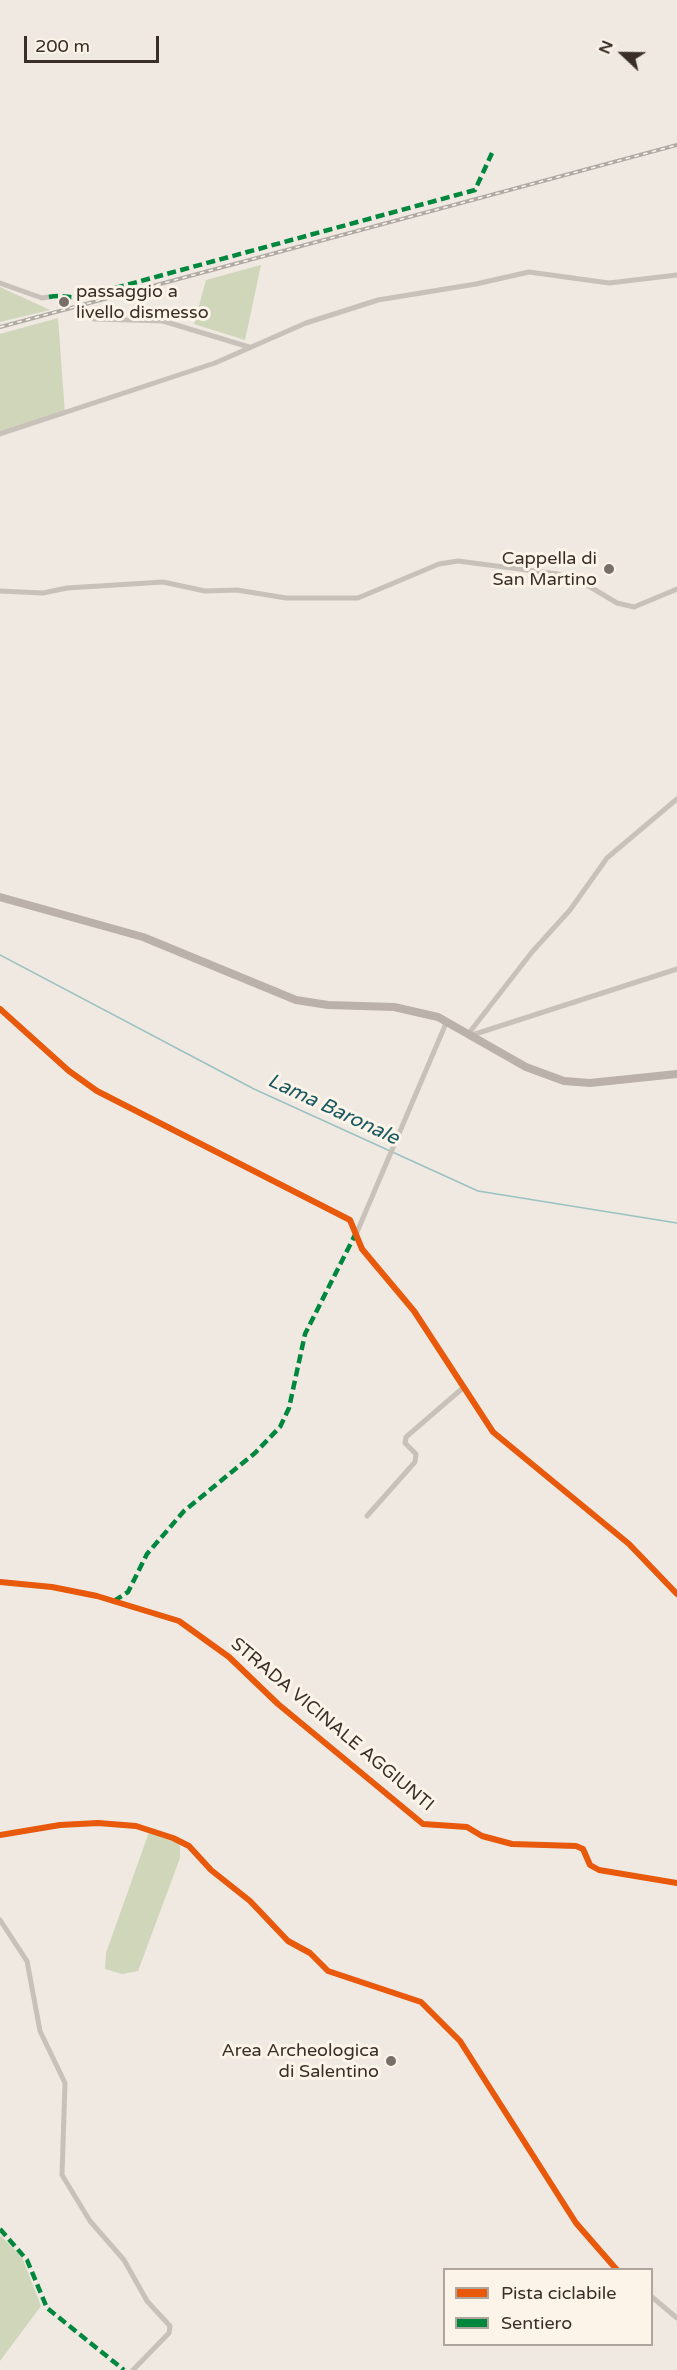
<!DOCTYPE html>
<html>
<head>
<meta charset="utf-8">
<style>
  body { margin:0 }
  #map { position:relative; width:677px; height:2370px; overflow:hidden; background:#efe9e1; font-family:"Varela Round",sans-serif }
  canvas { display:block }
  .legend { position:absolute; left:443px; top:2268px; width:210px; height:78px; box-sizing:border-box; background:#fcf4e9; border:2px solid #aea59c; margin:0; padding:8px 10px; list-style:none; font-size:18px; color:#3a2e28 }
  .legend li { display:flex; align-items:center; gap:12px; height:30px }
  .legend b { width:30px; border:2px solid #aea59c }
  .north { position:absolute; left:593px; top:24px; width:60px; height:60px; -webkit-text-stroke:4px #fcf4e9; paint-order:stroke; rotate:292deg; font-size:16px; font-weight:700; line-height:24px; text-align:center; color:#3a2e28 }
  .north::after { content:''; display:block; margin:auto; width:21px; height:27px; background:#3a2e28; clip-path:polygon(50% 0,100% 100%,50% 72%,0 100%) }
  .scale { position:absolute; left:24px; top:36px; width:135px; height:27px; box-sizing:border-box; border:3px solid #3a2e28; border-top:0; padding-left:8px; font-size:18px; line-height:21px; white-space:nowrap; color:#3a2e28; -webkit-text-stroke:4px #fcf4e9; paint-order:stroke }
</style>
</head>
<body>
<div id="map">
<canvas width="677" height="2370"></canvas>
<ul class="legend">
<li><b style="height:8px;background:#e8590c"></b>Pista ciclabile</li>
<li><b style="height:8px;background:#00873e"></b>Sentiero</li>
</ul>
<div class="north">N</div>
<div class="scale">200 m</div>
</div>
<script>
const context = document.querySelector('canvas').getContext('2d');
context.lineJoin = 'round';
function fill(path, color) { context.fillStyle = color; context.fill(path, 'evenodd'); }
function stroke(path, color, width, dash) { context.strokeStyle = color; context.lineWidth = width; context.lineCap = dash ? 'butt' : 'round'; context.setLineDash(dash || []); context.stroke(path); }
function write(font, color, halo, rows, align = 'center') {
  context.font = font + ' "Varela Round",sans-serif'; context.lineWidth = 6; context.setLineDash([]); context.textBaseline = 'middle'; context.strokeStyle = halo; context.fillStyle = color; for (const [text, x, y, turn = 0] of rows) {
    context.save(); context.translate(x, y); context.rotate((+turn || 0) * Math.PI / 180); context.textAlign = isNaN(turn) ? turn : align; if (halo) context.strokeText(text, 0, 0); context.fillText(text, 0, 0); context.restore();
  }
}
fill(new Path2D(`
  M261,265L245,340L194,324L206,280Z
  M0,287L50,310L0,322Z
  M58,318L65,414L0,433V334Z
  M149,1832L180,1843V1858L138,1971L122,1974L105,1969L106,1953Z
  M0,2235L22,2257L41,2306L0,2361Z`), '#cfd6ba');
stroke(new Path2D(`
  M0,955L254,1089L478,1191L677,1223`), '#9bc1c2', 1.5);
stroke(new Path2D(`
  M0,283L42,298L49,297
  M81,315L95,319L163,321L249,347
  M0,434L215,363L306,323L378,300L476,284L529,272L609,283L677,275
  M0,591L43,593L67,588L163,582L205,591L237,590L286,598H358L439,564L458,561L558,574L587,585L617,603L634,607L677,589
  M0,1009L69,1071L97,1091L350,1220L362,1249L414,1311L493,1432L629,1544L677,1594
  M469,1033L532,952L570,910L607,858L677,799
  M472,1035L677,969
  M357,1232L447,1021
  M367,1516L415,1462L416,1454L405,1443L406,1437L464,1387
  M0,1582L52,1587L97,1596L179,1621L229,1657L278,1704L423,1824L467,1827L482,1836L512,1844L576,1846L583,1849L590,1865L599,1870L677,1883
  M0,1835L60,1825L98,1823L136,1826L173,1838L189,1846L211,1870L250,1901L288,1941L310,1953L328,1971L421,2002L460,2041L576,2223L617,2270
  M0,1920L27,1961L40,2031L65,2083L62,2175L90,2221L124,2260L147,2301L170,2326L169,2333L133,2370
  M652,2297L677,2318`), '#c8c1ba', 5);
stroke(new Path2D(`
  M0,897L143,937L296,1000L328,1005L394,1007L438,1017L526,1067L564,1081L590,1083L677,1074`), '#b9b1aa', 8);
const rail = new Path2D(`
  M0,327L677,145`);
stroke(rail, '#b0aaa5', 4);
stroke(rail, '#fcf4e9', 1.5, [4.5]);
stroke(new Path2D(`
  M49,297C63,294 71,299 82,297L475,190L492,153
  M114,1601L128,1592L147,1554L184,1511L255,1453L280,1427L289,1408L305,1334L356,1233
  M0,2229L27,2260L47,2308L124,2370`), '#00873e', 4.5, [9, 4.5]);
stroke(new Path2D(`
  M0,1009L69,1071L97,1091L350,1220L362,1249L414,1311L493,1432L629,1544L677,1594
  M0,1582L52,1587L97,1596L179,1621L229,1657L278,1704L423,1824L467,1827L482,1836L512,1844L576,1846L583,1849L590,1865L599,1870L677,1883
  M0,1835L60,1825L98,1823L136,1826L173,1838L189,1846L211,1870L250,1901L288,1941L310,1953L328,1971L421,2002L460,2041L576,2223L617,2270`), '#e8590c', 6);
for (const [x, y, r, color] of [
  [64,302,6,"#796f69"],
  [609,569,6,"#796f69"],
  [391,2061,6,"#796f69"]
]) { const dot = new Path2D(); dot.arc(x, y, r, 0, 2 * Math.PI); context.fillStyle = color; context.fill(dot); stroke(dot, '#fcf4e9', 2); }
write('18px', '#3a2e28', '#fcf4e9', [
  ["passaggio a",76,292,"left"],
  ["livello dismesso",76,313,"left"],
  ["Cappella di",597,559],
  ["San Martino",597,580],
  ["Area Archeologica",379,2051],
  ["di Salentino",379,2072]
], 'right');
write('18px', '#3a2e28', '#fcf4e9', [
  ["STRADA VICINALE AGGIUNTI",332,1725,40]
]);
write('italic 20px', '#185860', '#fcf4e9', [
  ["Lama Baronale",333,1110,25]
]);
</script>
</body>
</html>
